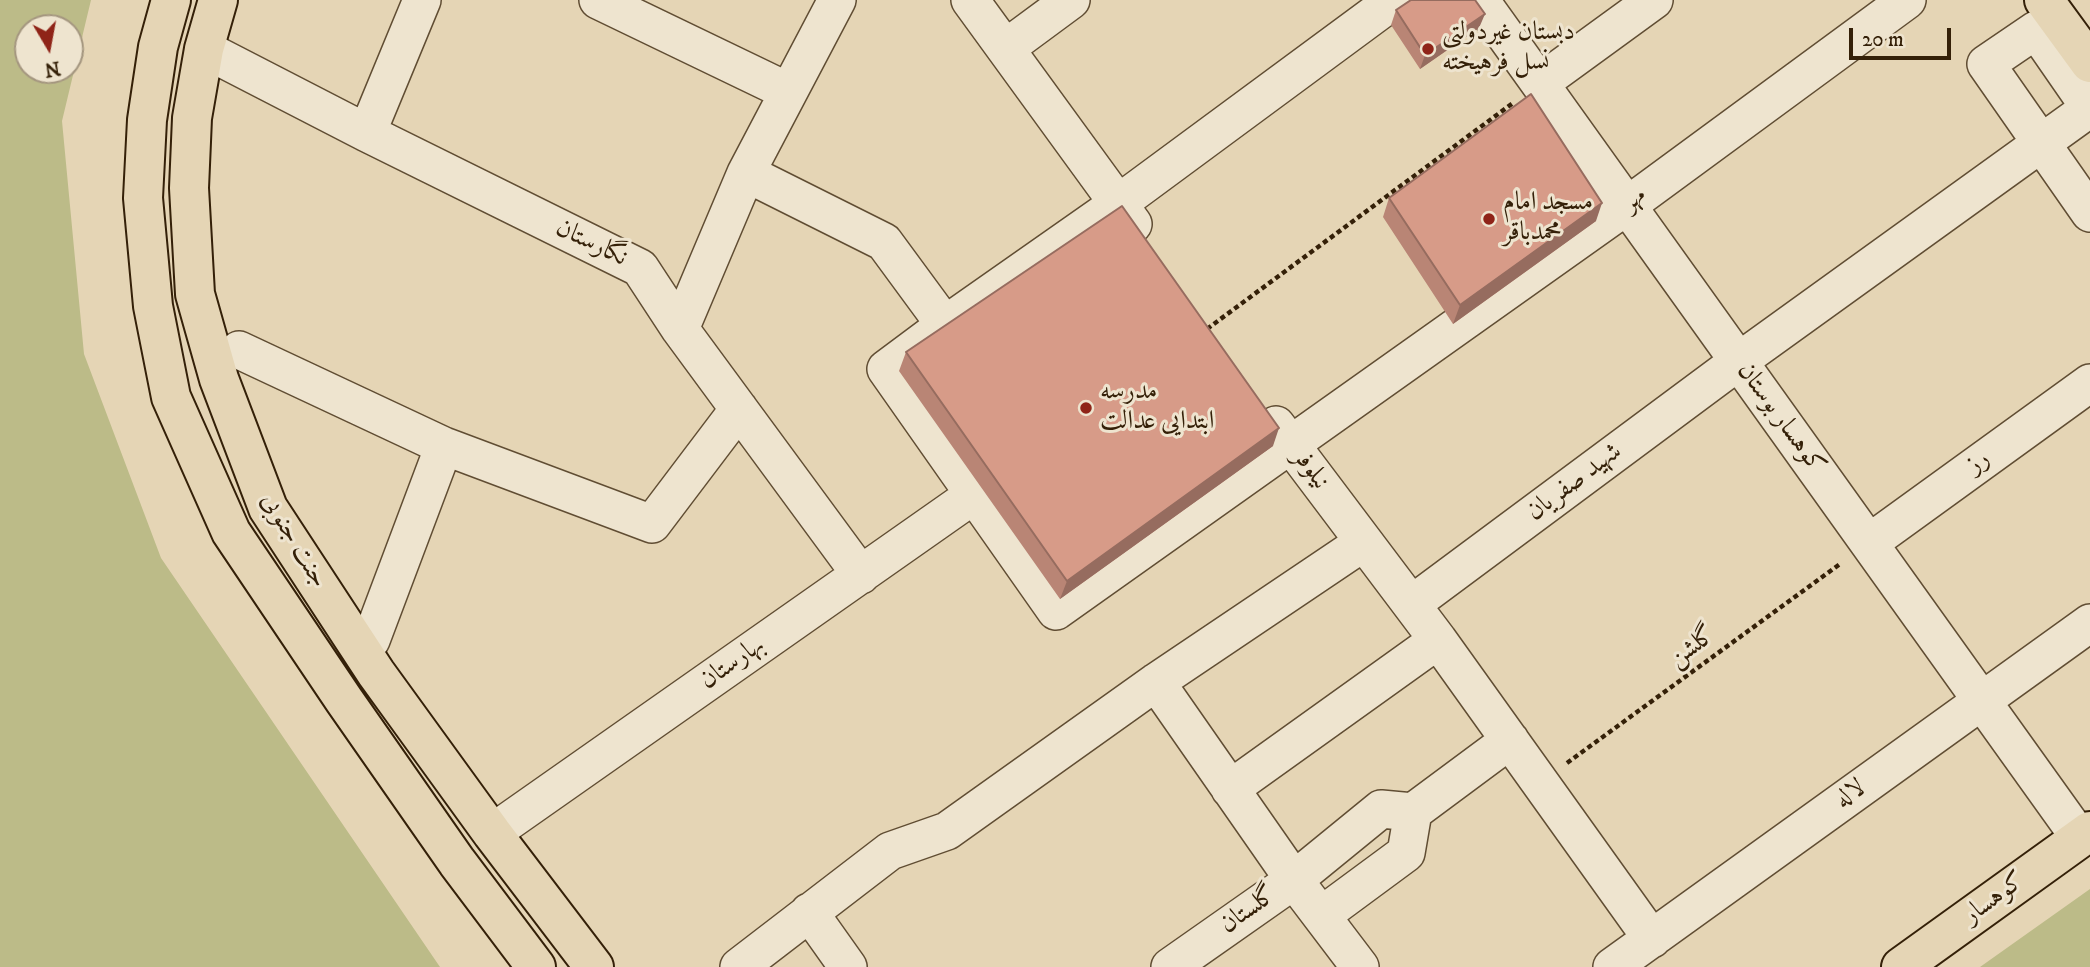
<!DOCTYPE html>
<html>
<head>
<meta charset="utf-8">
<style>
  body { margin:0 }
  #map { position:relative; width:2090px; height:967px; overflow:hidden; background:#e5d5b5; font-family:"IM FELL DW Pica",serif }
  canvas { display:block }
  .north { position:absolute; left:14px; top:14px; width:70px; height:70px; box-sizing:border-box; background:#eee4cf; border:2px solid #a4967f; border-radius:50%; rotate:170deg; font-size:19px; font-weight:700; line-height:28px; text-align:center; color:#342008 }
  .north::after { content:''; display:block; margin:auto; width:24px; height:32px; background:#8f2418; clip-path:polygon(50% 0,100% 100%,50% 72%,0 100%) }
  .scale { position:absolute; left:1849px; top:28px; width:102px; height:32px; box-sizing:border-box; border:4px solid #342008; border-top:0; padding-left:9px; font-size:21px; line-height:24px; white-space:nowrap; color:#342008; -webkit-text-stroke:5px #eee4cf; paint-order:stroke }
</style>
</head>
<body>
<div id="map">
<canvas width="2090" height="967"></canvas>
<div class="north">N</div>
<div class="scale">20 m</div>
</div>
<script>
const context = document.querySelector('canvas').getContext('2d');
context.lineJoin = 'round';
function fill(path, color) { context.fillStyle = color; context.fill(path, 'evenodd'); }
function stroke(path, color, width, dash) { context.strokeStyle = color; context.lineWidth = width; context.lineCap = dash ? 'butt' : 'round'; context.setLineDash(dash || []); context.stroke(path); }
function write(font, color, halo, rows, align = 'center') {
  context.font = font + ' "IM FELL DW Pica",Amiri,serif'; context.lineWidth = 6; context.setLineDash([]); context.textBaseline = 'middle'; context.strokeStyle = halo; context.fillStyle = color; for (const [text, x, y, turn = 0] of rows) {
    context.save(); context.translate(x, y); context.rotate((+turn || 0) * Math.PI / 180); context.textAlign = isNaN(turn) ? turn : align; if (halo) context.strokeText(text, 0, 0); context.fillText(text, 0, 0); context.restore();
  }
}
fill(new Path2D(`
  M0,0H91L62,121L84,354L161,558L440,967H0ZM70,28V70H28V28Z
  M2090,889V967H1980Z`), '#bcbb88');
const minor = new Path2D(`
  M598,0L787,91
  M970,0L1133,224
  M1394,0L1119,203L945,325L886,369L1056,611L1628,205L1907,0
  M1480,0L2080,838
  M1006,48L1071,0
  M204,49L367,133L640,268L680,329L861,575
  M1540,83L1654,0
  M2090,108L2036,30L1986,64L2090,213
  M367,133L422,0
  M746,173L884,242L945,325
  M680,329L746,173L837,0
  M239,350L444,446L652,524L739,409
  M1276,425L1438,640L1652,939
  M1869,543L2090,383
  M1412,604L1739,361L2090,108
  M371,640L444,446
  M1156,682L1294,880L1360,967
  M1230,789L1438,640
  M492,833L975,494
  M809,912L848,967
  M1322,915L1406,853L1413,812
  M739,967L890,851L947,831L1156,682L1364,542
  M1170,967L1294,880L1381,809L1413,812L1510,740
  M1612,967L2090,623`);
const major = new Path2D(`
  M171,0L158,47L147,120L143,198L153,306L171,397L231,532L344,700L457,862L536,967
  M218,0L204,49L192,118L189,188L195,294L219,379L268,508L376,673L492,833L594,967
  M2044,0L2090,63
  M1901,967L2090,831`);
stroke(minor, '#604d33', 40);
stroke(major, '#342008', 42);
stroke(new Path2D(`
  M1207,329L1513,103
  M1567,763L1840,564`), '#342008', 4.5, [5, 3.5]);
stroke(minor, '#eee4cf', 37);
stroke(major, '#e5d5b5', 38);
fill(new Path2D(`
  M1396,10L1479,28L1420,69L1391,25Z
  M1389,198L1596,221L1453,324L1383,217Z
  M906,352L1273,446L1060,599L899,371Z`), '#b98575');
fill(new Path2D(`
  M1485,14L1479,28L1420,69L1425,55Z
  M1602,203L1596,221L1453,324L1460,305Z
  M1279,428L1273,446L1060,599L1067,581Z`), '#966c5f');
const building = new Path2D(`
  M1411,0H1475L1485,14L1425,55L1396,10Z
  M1531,94L1602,203L1460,305L1389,198Z
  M1122,206L1279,428L1067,581L906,352Z`);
fill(building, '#d79b88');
stroke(building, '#966c5f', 2);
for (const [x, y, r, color] of [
  [1428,49,7,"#8f2418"],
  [1489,219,7,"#8f2418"],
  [1086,408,7,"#8f2418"]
]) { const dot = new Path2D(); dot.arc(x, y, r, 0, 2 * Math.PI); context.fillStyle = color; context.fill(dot); stroke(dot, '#eee4cf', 2.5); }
write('26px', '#342008', '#eee4cf', [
  ["دبستان غیردولتی",1442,34],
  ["نسل فرهیخته",1442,64],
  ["مسجد امام",1503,204],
  ["محمدباقر",1503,234],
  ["مدرسه",1100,393],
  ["ابتدایی عدالت",1100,423]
], 'left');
write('26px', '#342008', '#eee4cf', [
  ["مهر",1635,200,-36],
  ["نگارستان",591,244,26],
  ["کوهسار بوستان",1780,419,54],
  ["رز",1979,463,-36],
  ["نیلوفر",1310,470,53],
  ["شهید صفریان",1575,483,-37],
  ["جنت جنوبی",293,541,59],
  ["گلشن",1693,648,-36],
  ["بهارستان",733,664,-35],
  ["لاله",1851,795,-36],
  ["کوهسار",1995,899,-36],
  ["گلستان",1249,911,-35]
]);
</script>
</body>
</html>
